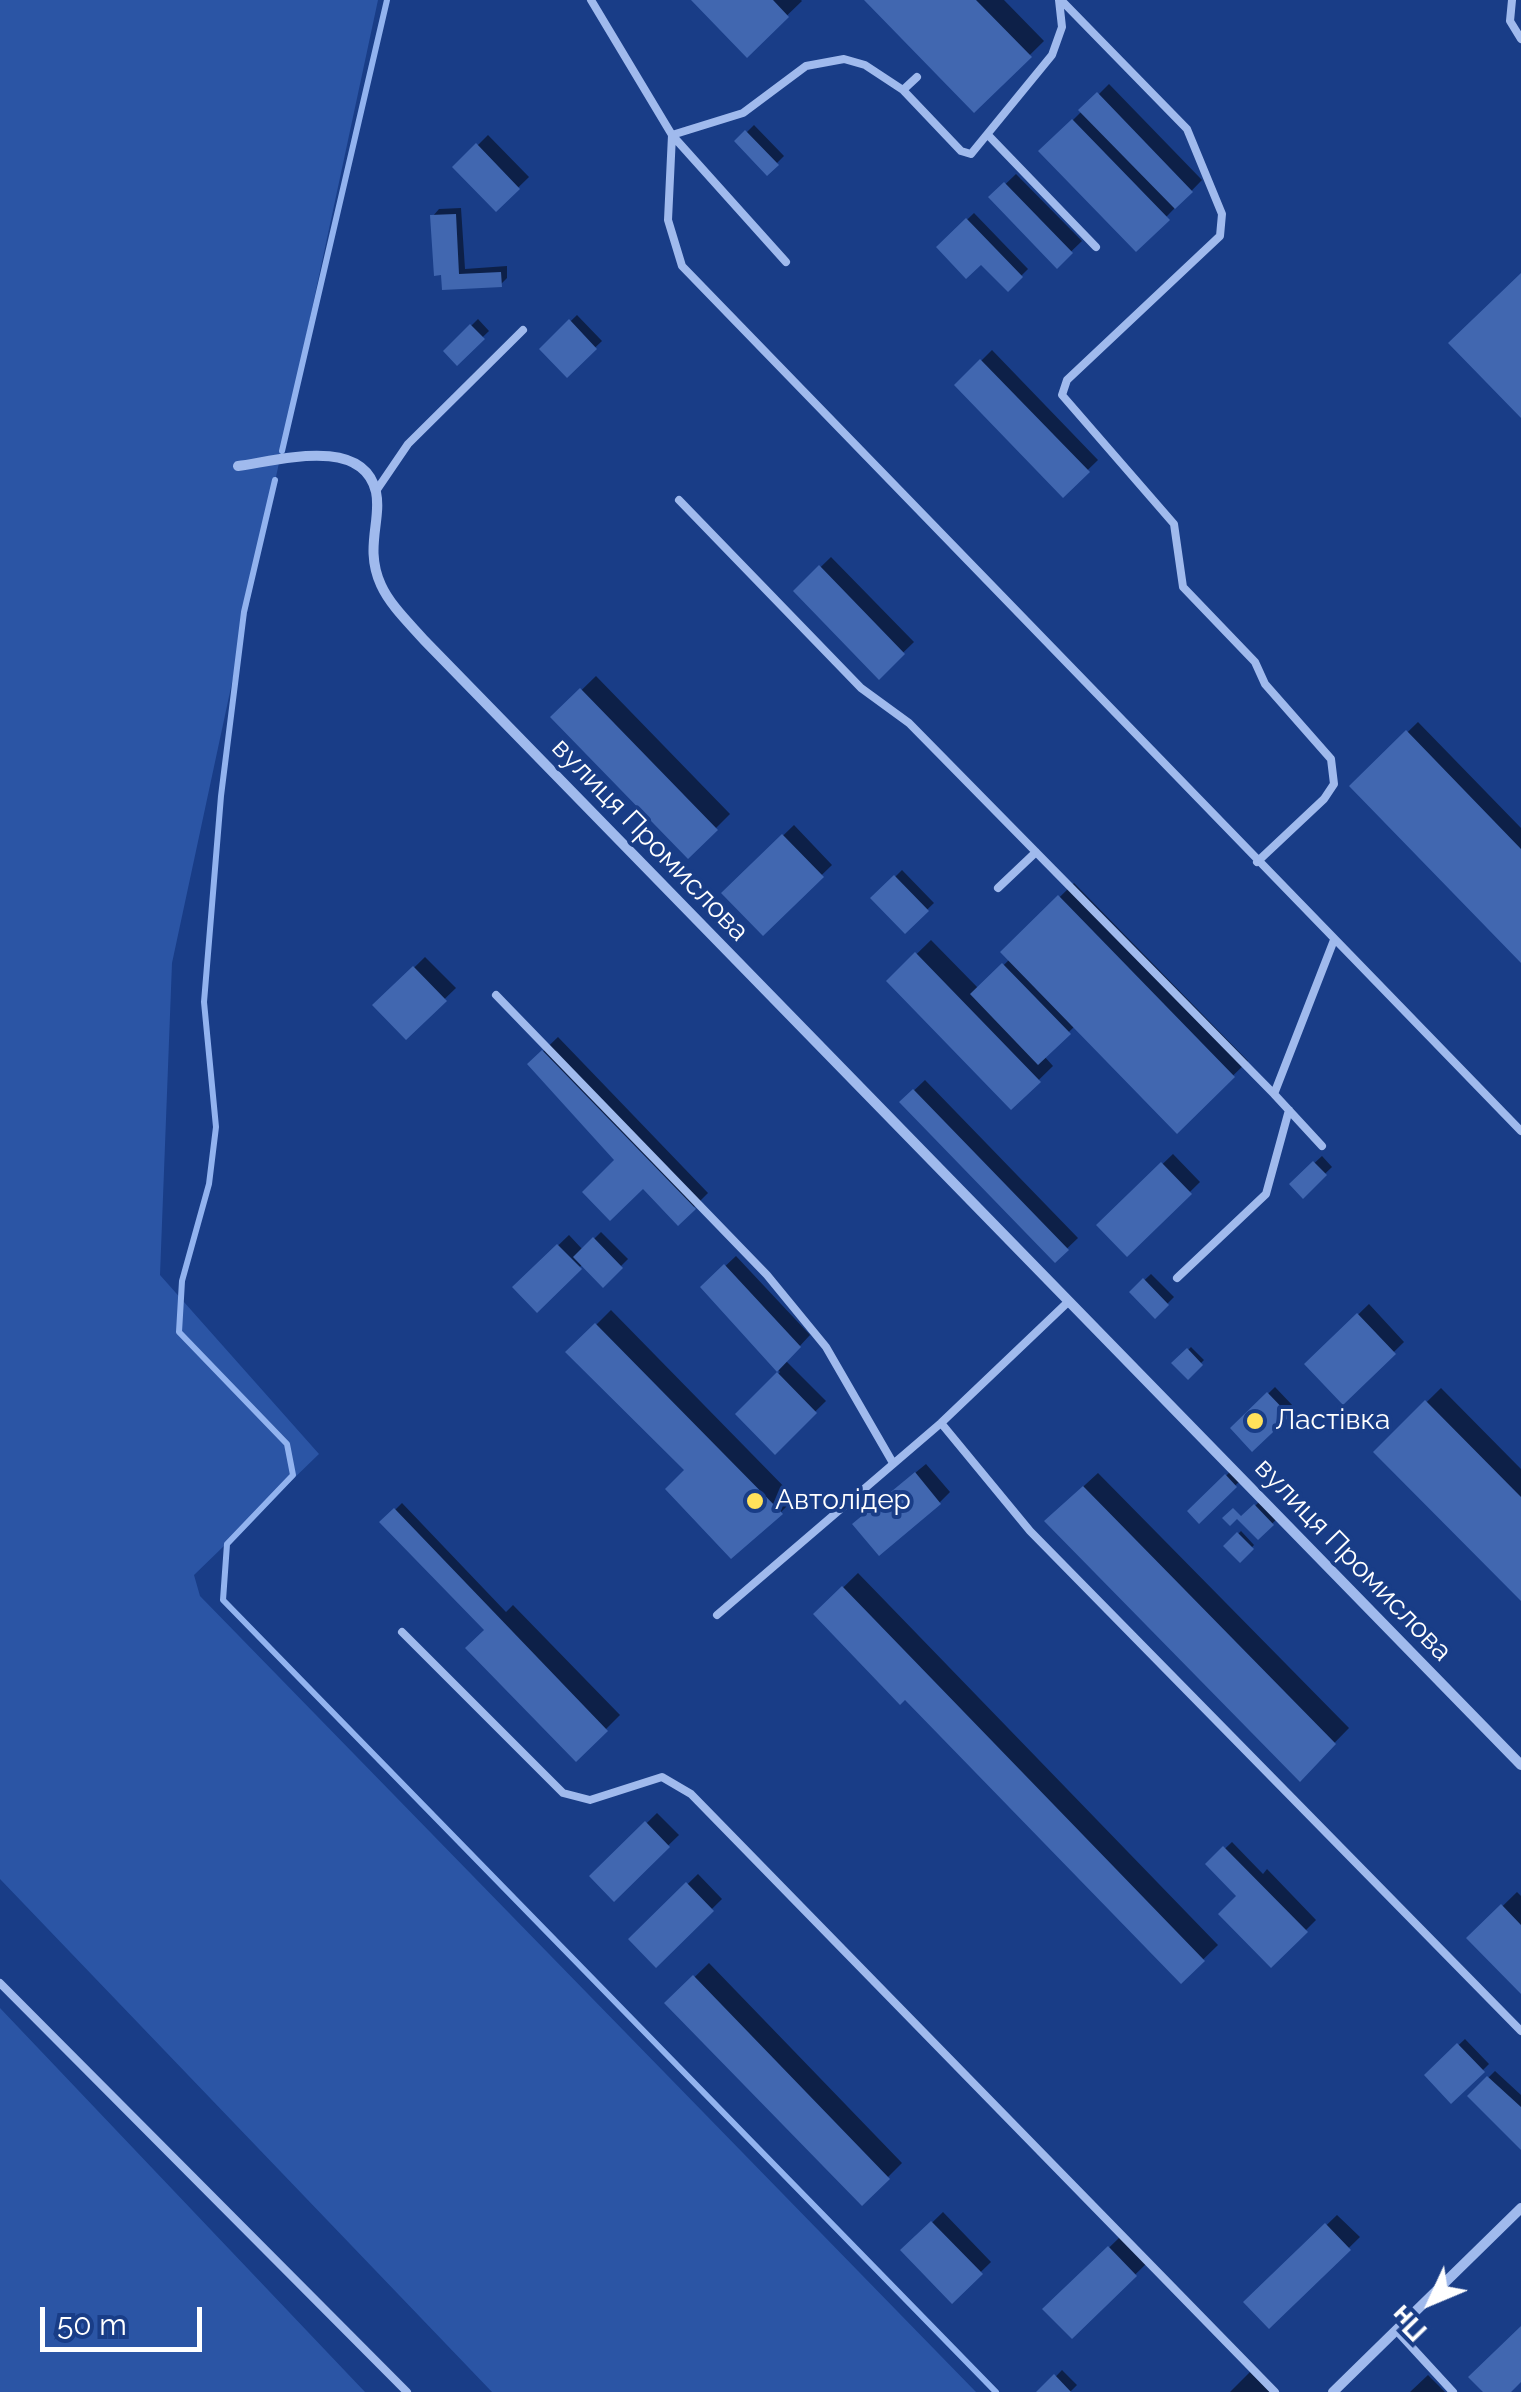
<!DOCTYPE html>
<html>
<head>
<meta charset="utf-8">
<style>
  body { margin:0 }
  #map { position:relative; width:1521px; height:2392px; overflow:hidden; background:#193d87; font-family:Raleway,sans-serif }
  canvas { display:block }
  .north { position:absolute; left:1381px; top:2252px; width:100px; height:100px; -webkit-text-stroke:8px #193d87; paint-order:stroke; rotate:226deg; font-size:28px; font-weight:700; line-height:40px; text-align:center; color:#fff }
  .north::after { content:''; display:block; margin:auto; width:35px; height:45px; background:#fff; clip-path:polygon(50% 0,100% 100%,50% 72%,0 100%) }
  .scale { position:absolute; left:40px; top:2307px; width:162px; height:45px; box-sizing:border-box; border:5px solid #fff; border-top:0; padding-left:12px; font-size:30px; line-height:35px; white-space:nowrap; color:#fff; -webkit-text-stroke:8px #193d87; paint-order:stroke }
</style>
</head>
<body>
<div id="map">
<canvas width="1521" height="2392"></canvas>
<div class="north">Пн</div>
<div class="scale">50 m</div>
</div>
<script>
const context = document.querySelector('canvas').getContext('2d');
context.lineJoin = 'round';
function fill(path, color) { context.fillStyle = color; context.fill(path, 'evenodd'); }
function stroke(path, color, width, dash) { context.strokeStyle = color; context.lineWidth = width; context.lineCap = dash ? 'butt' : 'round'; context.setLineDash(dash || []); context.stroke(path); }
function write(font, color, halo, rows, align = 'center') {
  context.font = font + ' Raleway,sans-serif'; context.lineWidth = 8; context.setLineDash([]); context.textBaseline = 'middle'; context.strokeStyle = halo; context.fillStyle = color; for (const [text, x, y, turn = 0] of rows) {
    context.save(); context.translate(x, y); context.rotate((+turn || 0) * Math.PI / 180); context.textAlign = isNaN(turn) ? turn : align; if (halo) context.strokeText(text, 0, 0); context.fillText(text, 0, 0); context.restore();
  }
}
fill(new Path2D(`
  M0,0H378L172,963L160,1275L319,1454L194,1575L200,1596L976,2392H492L0,1879Z
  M0,2008L365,2392H0Z`), '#2b55a5');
fill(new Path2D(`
  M694,0H801L802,1L747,54Z
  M868,0H1004L1044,41L974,110Z
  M1109,84L1202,180L1136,248L1042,151Z
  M754,125L784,156L768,172L738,141Z
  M488,135L529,177L496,209L456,167Z
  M1016,174L1082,241L1057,265L992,197Z
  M461,208L465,269L507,266V278L500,285L444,287L433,216L439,209Z
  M974,213L1028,269L1008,289L981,261L939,247Z
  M577,315L602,341L567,374L542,349Z
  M478,319L489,331L457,362L446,351Z
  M992,350L1098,460L1063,494L957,385Z
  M831,557L914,642L879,676L796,591Z
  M596,676L730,814L688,856L554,717Z
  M1418,722L1521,828V960L1352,786Z
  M794,825L832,865L763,932L724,893Z
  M902,870L934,903L905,931L874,898Z
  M1074,883L1248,1061L1177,1130L1075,1026L1044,1056L1053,1066L1011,1107L889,981L931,940L979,989L1010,959L1004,952Z
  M425,957L456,988L406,1036L376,1005Z
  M558,1037L708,1193L678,1223L530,1064Z
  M925,1080L1078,1238L1055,1260L902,1102Z
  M1173,1154L1200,1182L1127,1254L1099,1225Z
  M1322,1156L1332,1167L1303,1195L1292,1184Z
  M601,1232L628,1259L603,1284L583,1264L537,1309L515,1287L569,1235L583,1250Z
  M736,1256L810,1335L786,1361L826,1401L775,1451L738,1414L780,1372L703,1287Z
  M1151,1274L1174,1297L1155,1316L1132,1292Z
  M1369,1304L1404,1342L1343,1402L1307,1364Z
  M611,1310L795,1498L781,1512L688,1469L569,1352Z
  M1191,1347L1204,1360L1188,1376L1175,1363Z
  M1275,1387L1294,1407L1252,1448L1233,1428Z
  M1441,1388L1521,1469V1598L1376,1452Z
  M926,1464L950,1492L939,1503L866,1513Z
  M1233,1469L1242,1479L1199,1520L1190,1511Z
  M1098,1473L1349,1728L1300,1778L1061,1507Z
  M1262,1499L1279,1517L1258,1537L1241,1520Z
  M402,1503L506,1612L513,1605L620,1715L576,1759L488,1630L383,1522Z
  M1241,1531L1254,1545L1240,1560L1226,1546Z
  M858,1573L1218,1945L1181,1981L905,1697L816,1614Z
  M657,1813L679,1835L614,1898L593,1876Z
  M1232,1842L1263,1874L1267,1869L1316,1920L1271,1965L1240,1896L1209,1864Z
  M698,1874L722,1899L656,1964L631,1939Z
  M1517,1892L1521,1896V1991L1470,1938Z
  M709,1963L902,2163L862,2203L668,2003Z
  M1465,2039L1489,2064L1452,2101L1427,2075Z
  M1495,2071L1521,2095V2147L1470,2096Z
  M943,2212L991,2262L952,2300L904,2250Z
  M1337,2215L1360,2237L1269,2326L1247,2302Z
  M1120,2237L1146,2264L1072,2336L1046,2309Z
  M1062,2370L1077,2385L1070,2392H1041Z
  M1250,2372L1270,2392H1230Z
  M1428,2375L1445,2392H1410Z`), '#0007');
stroke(new Path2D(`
  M282,451L387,0
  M275,480L244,612L221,796L204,1002L216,1127L209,1184L182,1281L179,1332L287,1444L293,1475L227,1544L223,1600L996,2392`), '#92b3ef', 6);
fill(new Path2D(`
  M691,0H773L789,17L747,58Z
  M864,0H976L1032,57L974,113Z
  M1097,92L1193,192L1175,209L1078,110Z
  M1072,119L1170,220L1136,252L1038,151Z
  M745,130L779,165L767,176L734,141Z
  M476,143L520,189L496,212L452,167Z
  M1004,182L1073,253L1057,269L988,197Z
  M456,214L459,274L501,272L502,287L442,290L441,275L434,276L430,215Z
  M966,218L1023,277L1008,292L981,265L966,279L936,247Z
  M1521,273V418L1448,343Z
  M569,319L597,349L567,378L539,349Z
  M470,324L485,339L457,366L443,351Z
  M980,359L1090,472L1063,498L954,385Z
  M819,565L905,654L879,680L793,591Z
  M580,688L718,830L688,859L550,717Z
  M1406,730L1521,849V963L1349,786Z
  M782,834L824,877L763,936L721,893Z
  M894,875L929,911L905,934L870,898Z
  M1058,895L1235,1077L1177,1134L1000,952Z
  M915,952L1041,1082L1011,1110L886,981Z
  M1002,963L1071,1034L1038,1065L970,994Z
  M413,966L447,1001L406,1040L372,1005Z
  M542,1050L696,1209L678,1226L643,1189L610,1221L582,1192L614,1160L527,1064Z
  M913,1089L1069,1250L1055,1263L899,1102Z
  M1313,1161L1327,1175L1303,1199L1289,1184Z
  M1161,1162L1192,1194L1127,1257L1096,1225Z
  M593,1237L623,1268L603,1288L573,1257Z
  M557,1244L582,1269L537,1313L512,1287Z
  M724,1264L801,1347L777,1372L700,1287Z
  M1143,1278L1169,1305L1155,1319L1129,1292Z
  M1357,1313L1396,1354L1343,1405L1304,1364Z
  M595,1323L783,1514L731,1559L665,1489L684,1470L565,1352Z
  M1187,1348L1203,1365L1188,1380L1171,1363Z
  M777,1372L817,1413L775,1455L735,1414Z
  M1267,1392L1290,1416L1252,1452L1230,1428Z
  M1425,1400L1521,1497V1601L1373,1452Z
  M915,1472L941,1504L879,1556L852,1524Z
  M1225,1474L1237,1487L1199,1524L1187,1511Z
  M1083,1486L1336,1744L1300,1782L1044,1521Z
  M1254,1504L1274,1525L1258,1540L1237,1519L1230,1526L1222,1518L1233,1508L1241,1516Z
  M394,1508L608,1731L576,1762L465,1648L484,1630L379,1522Z
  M1237,1532L1254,1549L1240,1563L1223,1546Z
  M842,1586L1205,1961L1181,1984L905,1700L900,1705L813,1614Z
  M645,1821L670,1847L614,1902L589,1876Z
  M1223,1846L1308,1932L1271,1968L1218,1914L1236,1896L1205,1864Z
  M686,1882L714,1911L656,1968L628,1939Z
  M1501,1904L1521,1925V1994L1466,1938Z
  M693,1975L890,2179L862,2206L664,2003Z
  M1457,2043L1485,2072L1451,2104L1424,2075Z
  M1487,2076L1521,2107V2150L1467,2096Z
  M931,2221L983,2274L952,2304L900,2250Z
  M1325,2223L1351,2250L1269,2329L1243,2302Z
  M1108,2246L1137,2276L1072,2339L1042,2309Z
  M1521,2326V2382L1511,2392H1483L1468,2377Z
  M1054,2374L1071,2392H1036Z`), '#4167b0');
stroke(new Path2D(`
  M591,0L672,135L786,262
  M1059,0L1062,27L1052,55L971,154L961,151L903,90L865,65L844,59L806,66L743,113L672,135L668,220L682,266L1521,1131
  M1061,0L1187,129L1222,214L1220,236L1067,380L1062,395L1174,524L1183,587L1255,662L1265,684L1331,759L1334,784L1324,799L1257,862
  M1512,0L1510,21L1521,39
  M903,90L917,77
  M989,136L1096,247
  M376,491L408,444L523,330
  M679,500L861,688L909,723L1274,1094L1334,940
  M998,888L1036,852
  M496,995L767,1275L826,1347L893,1463
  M1274,1094L1322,1146
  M1177,1278L1266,1194L1289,1110
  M941,1423L1030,1531L1521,2031
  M717,1615L941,1423L1069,1301
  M402,1632L563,1793L590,1800L662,1777L691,1794L1275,2392
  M0,1983L407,2392
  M1396,2330L1453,2392`), '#a0baed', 8);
stroke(new Path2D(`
  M238,466C277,461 363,435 376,492C382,520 364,548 381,585C390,605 409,623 424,640L1521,1765
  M1333,2392L1521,2208`), '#a0baed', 10);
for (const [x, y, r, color] of [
  [1255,1421,10,"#ffe15b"],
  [755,1501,10,"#ffe15b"]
]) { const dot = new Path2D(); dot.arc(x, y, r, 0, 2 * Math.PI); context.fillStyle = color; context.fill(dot); stroke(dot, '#193d87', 4); }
write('28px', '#fff', '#193d87', [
  ["вулиця Промислова",650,840,46],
  ["вулиця Промислова",1353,1560,46]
]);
write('28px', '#fff', '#193d87', [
  ["Ластівка",1275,1421],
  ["Автолідер",775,1501]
], 'left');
</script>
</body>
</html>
